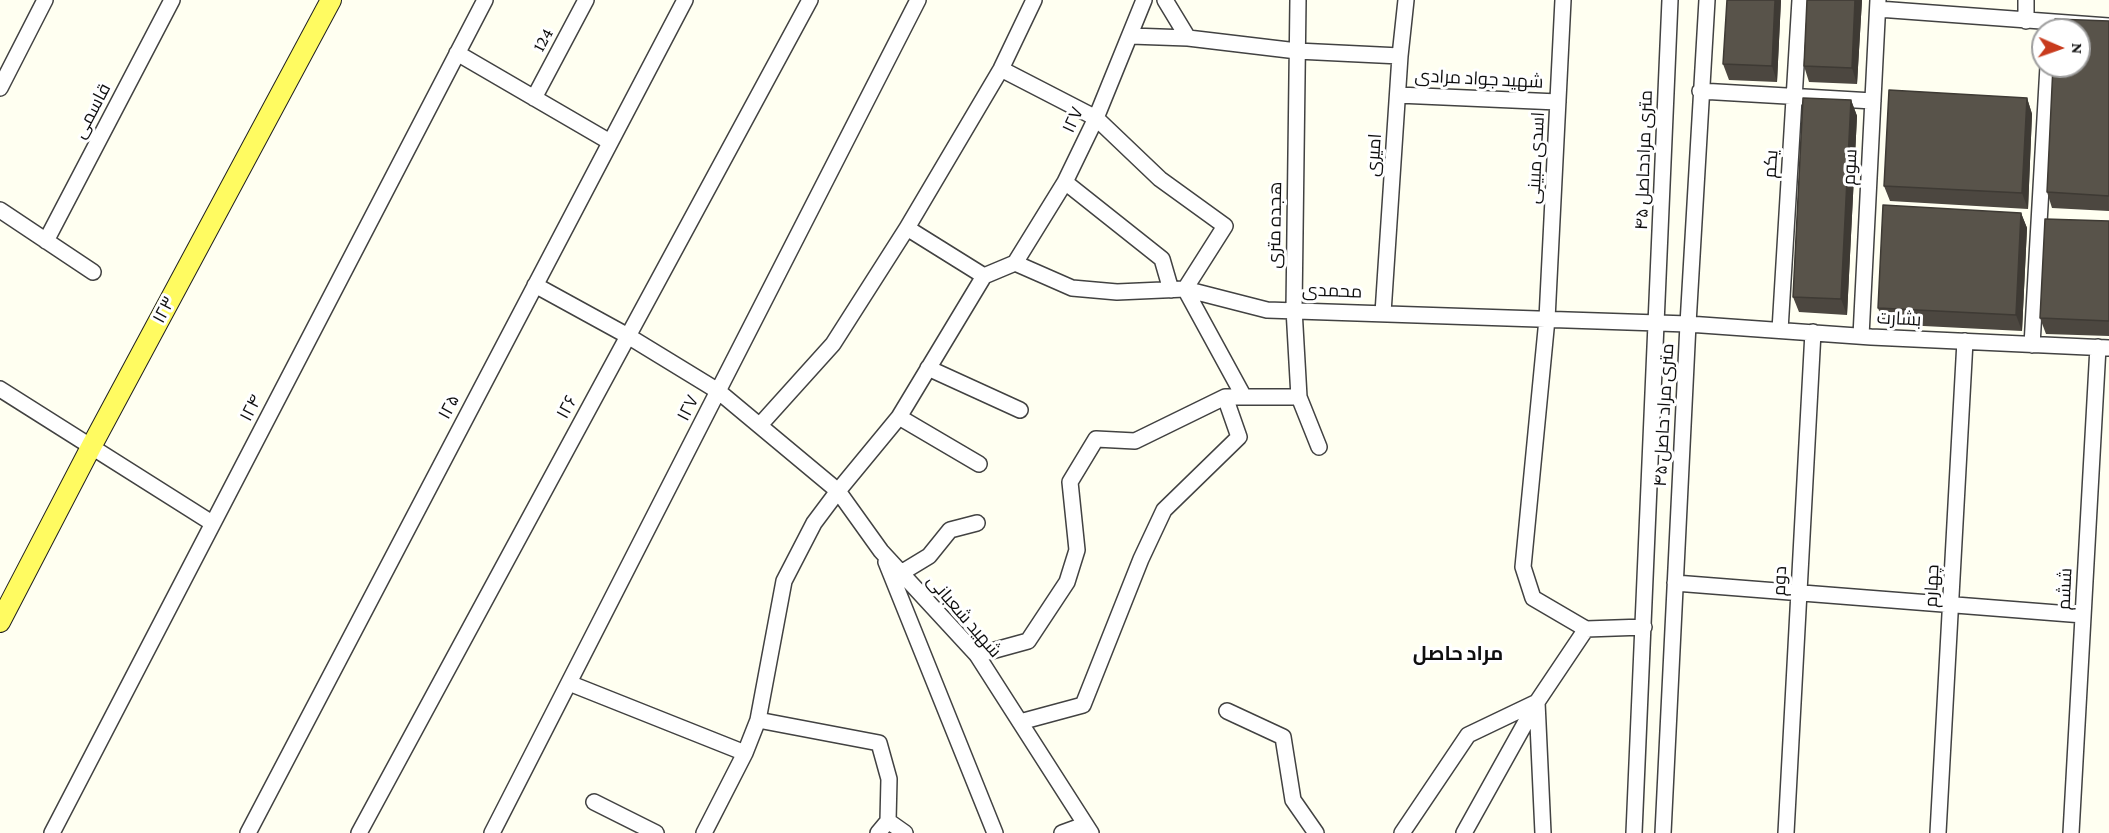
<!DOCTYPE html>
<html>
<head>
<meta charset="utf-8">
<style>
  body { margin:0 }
  #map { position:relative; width:2109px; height:833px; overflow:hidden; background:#fffff1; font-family:"Crimson Pro",serif }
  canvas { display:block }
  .north { position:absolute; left:2031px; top:18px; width:60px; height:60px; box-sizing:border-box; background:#fff; border:2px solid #9f9f9f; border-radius:50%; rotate:92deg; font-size:16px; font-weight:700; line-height:24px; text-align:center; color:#0f0f0f }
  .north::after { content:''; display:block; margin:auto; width:21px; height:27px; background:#c83b1d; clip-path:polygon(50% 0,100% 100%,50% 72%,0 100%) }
</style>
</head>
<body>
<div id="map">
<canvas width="2109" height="833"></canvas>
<div class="north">N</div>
</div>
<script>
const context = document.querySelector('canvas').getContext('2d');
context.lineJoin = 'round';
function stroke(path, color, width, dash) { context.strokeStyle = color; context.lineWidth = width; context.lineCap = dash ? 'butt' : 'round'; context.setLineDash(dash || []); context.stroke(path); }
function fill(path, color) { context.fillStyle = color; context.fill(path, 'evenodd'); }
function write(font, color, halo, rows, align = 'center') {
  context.font = font + ' "Crimson Pro",Cairo,serif'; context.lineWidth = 6; context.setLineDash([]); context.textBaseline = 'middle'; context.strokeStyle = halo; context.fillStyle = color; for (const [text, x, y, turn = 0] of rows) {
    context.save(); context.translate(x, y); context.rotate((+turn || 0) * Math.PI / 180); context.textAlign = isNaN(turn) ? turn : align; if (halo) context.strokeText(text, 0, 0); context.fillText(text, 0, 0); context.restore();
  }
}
const minor = new Path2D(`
  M1165,0L1188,38
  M1298,0L1294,309L1299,397L1319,447
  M1563,0L1547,319L1523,567L1533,598L1586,629
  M1878,9L2109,26
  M2026,21V0
  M1131,36L1188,38L1297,51L1400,56
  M457,53L610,142
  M1001,69L1096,118L1160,179L1225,226L1185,289L1244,397
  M0,88L45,0
  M1700,91L1873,101
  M1398,95L1558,102
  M534,98L586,0
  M1065,182L1162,259L1171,290
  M0,210L93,272
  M46,241L172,0
  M1015,263L1072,288L1117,292L1185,289L1267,310L1688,324L1871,337L2109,348
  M984,276L907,228L1001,69L1034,0
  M535,285L628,336L718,391L838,491L881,551L977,655L1091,833
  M1383,313L1400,56L1406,0
  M1780,330L1800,0
  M1861,336L1878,0
  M2032,345L2048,66
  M928,368L1020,410
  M0,389L212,523
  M899,417L979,464
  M760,425L833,344L907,228
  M886,562L995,833
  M901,573L929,556L950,530L977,523
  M1675,583L2083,615
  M977,655L1028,641L1067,582L1077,550L1070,482L1096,439L1135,441L1225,397H1299
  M569,683L745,753
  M1537,702L1543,833
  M1227,711L1283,737L1293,800L1316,833
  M758,720L879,743L889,779L888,821L878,833
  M1020,722L1083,705L1141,559L1164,510L1239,437L1225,397
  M594,802L656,833
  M888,821L905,833
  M52,833L485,0
  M248,833L685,0
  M359,833L810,0
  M492,833L918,0
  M704,833L745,753L758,720L784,581L814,523L838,491L899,417L984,276L1015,263L1065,182L1096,118L1144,0
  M1062,833L1084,825
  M1402,833L1468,735L1537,702
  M1464,833L1537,702L1586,629L1644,627
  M1634,833L1670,0
  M1663,833L1688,324L1707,0
  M1786,833L1813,332
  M1938,833L1965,341
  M2071,833L2098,347`);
const major = new Path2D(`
  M0,622L91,447L331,0`);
stroke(minor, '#424242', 18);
stroke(major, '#202020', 22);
stroke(minor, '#fff', 15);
stroke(major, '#fffb61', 20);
fill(new Path2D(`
  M1781,0L1777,82L1729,80L1723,64Z
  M1807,0H1862L1857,84L1809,82L1804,66Z
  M2109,21V211L2052,208L2047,192Z
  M2027,98L2032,114L2028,209L1890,201L1884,186Z
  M1851,100L1857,116L1847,315L1799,312L1793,297Z
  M2021,213L2027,228L2022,331L1884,324L1878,308Z
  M2109,221V336L2046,334L2040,318Z`), '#4c4740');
fill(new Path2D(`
  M1775,0H1781L1777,82L1772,66Z
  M1855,0H1862L1857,84L1852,68Z
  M2027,98L2032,114L2028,209L2022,193Z
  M1851,100L1857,116L1847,315L1841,299Z
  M2021,213L2027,228L2022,331L2016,315Z`), '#3e3a34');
const building = new Path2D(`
  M1727,0H1775L1772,66L1723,64Z
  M1807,0H1855L1852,68L1804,66Z
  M2055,19L2109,21V196L2047,192L2053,66H2079V30H2054Z
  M1889,90L2027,98L2022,193L1884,186Z
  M1803,98L1851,100L1841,299L1793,297Z
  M1883,205L2021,213L2016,315L1878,308Z
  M2045,219L2109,221V321L2040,318Z`);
fill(building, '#58534a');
stroke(building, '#3e3a34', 1.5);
write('18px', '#0f0f0f', '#fff', [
  ["124",543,40,-62],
  ["شهید جواد مرادی",1479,79,3],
  ["قاسمی",92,111,-62],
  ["۱۲۷",1073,120,-65],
  ["امیری",1374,155,-86],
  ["اسدی مبینی",1536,158,-87],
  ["۴۵ متری مرادحاصل",1644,160,-88],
  ["یکم",1771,164,-86],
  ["سوم",1850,167,-87],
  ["هجده متری",1275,225,-89],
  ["محمدی",1332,291,2],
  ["۱۲۳",164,310,-62],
  ["بشارت",1899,319,3],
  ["۱۲۵",449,407,-62],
  ["۱۲۶",567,407,-62],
  ["۱۲۴",251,408,-63],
  ["۱۲۷",688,408,-63],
  ["۴۵ متری مراد حاصل",1664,415,-87],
  ["دوم",1780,581,-87],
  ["چهارم",1932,586,-87],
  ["ششم",2065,589,-87],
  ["شهید شعبانی",964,616,49]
]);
write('bold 20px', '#0f0f0f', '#fff', [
  ["مراد حاصل",1458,654]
]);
</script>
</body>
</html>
